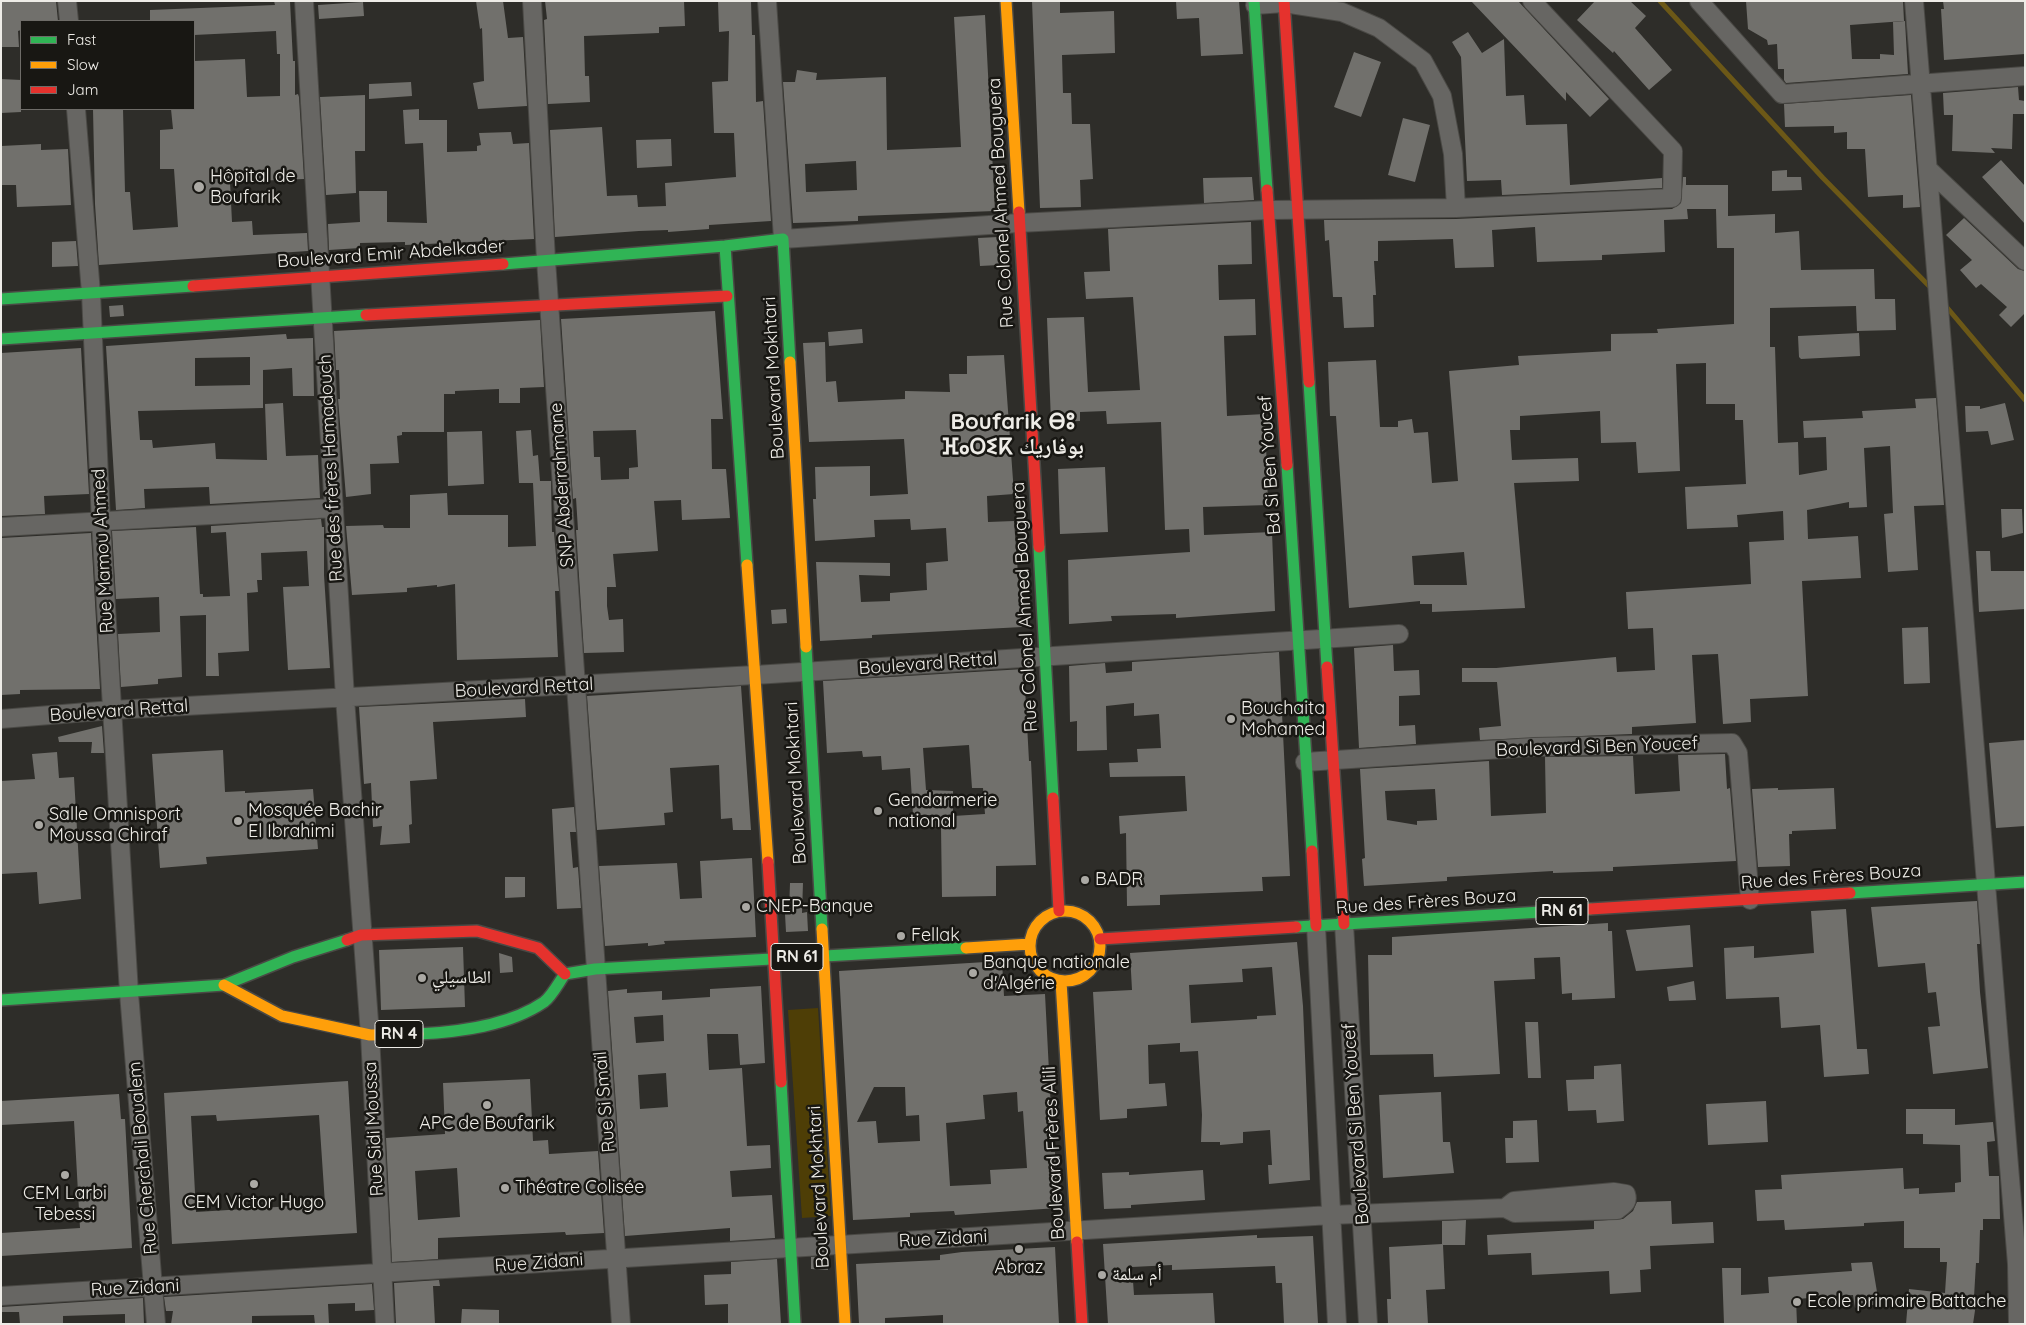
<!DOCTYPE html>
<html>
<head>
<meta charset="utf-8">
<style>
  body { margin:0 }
  #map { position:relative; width:2026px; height:1325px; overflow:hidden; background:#2e2d29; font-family:Quicksand,sans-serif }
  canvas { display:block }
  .frame { position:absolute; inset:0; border:2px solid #eeece7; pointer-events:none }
  .legend { position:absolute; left:20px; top:20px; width:175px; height:90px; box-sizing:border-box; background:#181713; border:1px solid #6e6c68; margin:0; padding:6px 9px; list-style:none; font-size:15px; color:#eeece7 }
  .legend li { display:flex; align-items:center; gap:10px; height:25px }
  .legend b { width:25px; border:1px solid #6e6c68 }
</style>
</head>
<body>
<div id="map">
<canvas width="2026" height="1325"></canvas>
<div class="frame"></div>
<ul class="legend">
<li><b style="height:6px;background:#30b455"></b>Fast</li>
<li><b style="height:6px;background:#ff9f0a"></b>Slow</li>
<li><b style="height:6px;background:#e5322d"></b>Jam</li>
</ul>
</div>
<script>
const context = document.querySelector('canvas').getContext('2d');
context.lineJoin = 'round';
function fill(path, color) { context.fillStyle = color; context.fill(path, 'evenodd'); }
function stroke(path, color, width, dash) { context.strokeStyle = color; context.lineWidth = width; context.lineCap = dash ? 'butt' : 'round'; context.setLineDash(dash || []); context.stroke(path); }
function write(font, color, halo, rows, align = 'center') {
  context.font = font + ' Quicksand,"Noto Naskh Arabic","Noto Sans Tifinagh",sans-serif'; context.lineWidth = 5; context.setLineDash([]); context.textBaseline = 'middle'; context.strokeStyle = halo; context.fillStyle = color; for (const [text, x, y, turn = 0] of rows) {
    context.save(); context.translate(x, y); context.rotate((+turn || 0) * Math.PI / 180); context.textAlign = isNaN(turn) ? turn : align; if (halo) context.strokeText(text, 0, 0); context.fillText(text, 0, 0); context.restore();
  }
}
fill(new Path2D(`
  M818,1008L831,1216L802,1218L788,1010Z`), '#4e3e06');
stroke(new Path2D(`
  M1660,1L1823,178L1933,290
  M1944,304L2025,400`), '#6c5817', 5);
fill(new Path2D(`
  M1,1H56L58,21H21V30L18,31L19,47H1Z
  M274,1H290L293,61H295V95L298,94L299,97L304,179L230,182L232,222L252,221L253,235L307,233L308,251L99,265L95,204L93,109H123L125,192H130L133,230L178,227L174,169H160V130L173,129L171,109H194V61L245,59L247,97L280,96V54H277L276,31L194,35V21H150V10L275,5Z
  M476,1H503L508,38L523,37L527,106L478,109L473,83L484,81L482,28L480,29Z
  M545,1H684L685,26L659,27V33L584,36L585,76H589L590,102L548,104L544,20L547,19Z
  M718,1H751L752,35H755L756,102L763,101L771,221L709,225V229L668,232V230L639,231L555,237L550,130L602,127L607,196L637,195L638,207L666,206L665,183L736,177L734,133H714L712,82L728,81L729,31L719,32Z
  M1032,1H1060V13L1114,11L1115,53L1062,55L1063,93H1071L1072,124H1090L1093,179L1080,180L1081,207L1040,208Z
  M1176,1H1239L1243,54L1201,56L1199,18L1177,19Z
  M1471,1H1518L1609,99L1590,117L1566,92V101Z
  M1595,1H1630L1646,16L1635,28L1672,70L1649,90L1614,51L1613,53L1577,20Z
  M1746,1H1903L1904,21L1850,25L1852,59H1880V54L1894,55L1893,22L1905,21L1908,74L1786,83L1784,80V69H1778L1777,44L1768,45L1767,40L1748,29Z
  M1943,1H2025V54L1944,60L1941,9H1944Z
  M363,2L364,16L319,19L318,5Z
  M985,15L995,211L858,216V221L793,223L783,82H795L797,70L817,73L816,80L886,77L887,150L961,147L954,17ZM856,161L857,190L806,192L805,164Z
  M1468,32L1482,53L1504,39L1506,96L1524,95L1526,125L1567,124L1570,185L1662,178V188L1502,195L1501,180L1467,181L1461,57L1452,42Z
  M1354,52L1381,62L1361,117L1334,107Z
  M1,79L21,80V112L1,113Z
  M411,82L412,96L369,99V84Z
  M2018,87L2019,100L2025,101V114H2013L2012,149L1991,148L1995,153L1952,151L1953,115H1944L1943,93Z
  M365,95V151H355L356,193L326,195L320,97Z
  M1911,95L1920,207L1903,208V195L1868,197L1865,149H1847V132L1834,133V126L1785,127L1784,104Z
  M419,109V120H447V152L477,151V146L481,145L479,133L511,132L513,144L529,143L534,239L405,245V242L360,243V248L329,250L328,224L360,222L359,191H387V222L427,223L423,143L405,144L403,110Z
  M1403,118L1430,125L1415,182L1388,175Z
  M671,139L672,166L637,168L636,140Z
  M41,144V150L68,149L71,205L17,207L16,185H1V146Z
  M2001,160L2025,186V224L1982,177Z
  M1787,170V177H1801L1802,190L1772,191V171Z
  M1252,177L1254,200L1204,203L1203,178Z
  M1683,177H1686V185H1728V216L1775,214V233L1799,231L1801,270L1874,269L1875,299H1895L1896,330L1857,331L1856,306L1770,308V347H1775L1778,443L1798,442L1799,475L1827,470L1826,437L1804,438L1803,421L1863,418L1862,411L1916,408L1915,399L1936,398L1944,505L1914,506L1918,570L1888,572L1884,514L1893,513L1890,446L1864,448L1867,507L1849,508V502L1807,510L1808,539L1858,536L1861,578L1802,581L1808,696L1750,699L1751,722L1723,724L1718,654L1692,655L1696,723L1632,727V734L1480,740L1479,728L1501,726L1497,682H1462V668H1496L1616,657L1617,672L1655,670L1653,628L1628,629L1626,592L1751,584L1749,542L1784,540L1783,511L1737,515L1738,527L1687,529L1685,487L1746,484L1743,420H1735V404H1706V363L1676,364L1680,471L1638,473L1636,442L1601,443L1600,411L1520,416V430H1510L1512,460L1578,458L1579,481L1514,483L1525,608L1432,612V604H1420V601L1349,608L1336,416H1330L1328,362L1376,360L1380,427H1398V421L1412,419L1414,433L1428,432L1432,483L1458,481L1449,371L1519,365L1518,356L1611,351V334L1658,333L1657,329L1734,324V248H1717L1716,209H1687L1688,219L1664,220L1665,252L1602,255V260L1537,262L1535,227L1492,230L1494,267L1455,268L1453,239L1378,241V261H1374L1376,295H1373L1374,327L1344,328L1342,297H1333L1329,240L1325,241L1324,220L1456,219L1672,209L1681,203ZM1464,552L1467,585H1414L1412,556Z
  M1964,218L2018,269L2025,271V313L2011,327L1999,315L2007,307L1981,284L1976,288L1960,270L1972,260L1946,235Z
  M1251,222L1252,264L1218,265L1219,300L1255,299L1256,335L1224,336L1227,416L1265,414L1268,505L1203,507L1204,535L1272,532L1275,611L1176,618V614L1111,616L1112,621L1069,624L1068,560L1190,552L1189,529L1165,530L1161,422L1107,424L1106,411L1080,412V421L1051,422L1047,318L1084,317L1088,392L1140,390L1133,297L1086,299L1084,272L1110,271L1108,229Z
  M998,237L999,265L980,266L978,238Z
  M76,241L78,266L52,267V242Z
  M123,305L124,316L110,317L109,306Z
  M715,311L723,419H711L712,469H726L730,518L682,520L681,500L654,501L658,551L613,554L616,587H607V606L609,620L623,619L624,652L584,653L576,530H578L576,498L573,499L561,319ZM636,430L638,467L629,468V479L601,480L600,457H594L593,431Z
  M540,320L544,387L520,388V403H499V389L455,391V394H444V432H402V435L397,436L399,463L370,464L371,494L346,497L338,399H340L339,370H336L334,331Z
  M862,329L863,343L829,346L828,332Z
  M1859,333L1860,356L1801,359L1799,357L1798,336Z
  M286,334L287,339L313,338L314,396H293L292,368L263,370V408L138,411L140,440H152L153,448L215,443L216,459L267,460L265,404L283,403L286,456L318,455L320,498L210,504L209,487L144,489L145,508L116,510L106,346ZM250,357V385L195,386V358Z
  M825,342L826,382L836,381L838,402L905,399V391L950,392L949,374H967V356L1004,355L1014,494L987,496L988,522L1014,521L1022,627L872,635V638L820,641L816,562L890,563V576L859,575L861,602L890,601V593L927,590L926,563L948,561L946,528L911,530L910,519L874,520L875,537L815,541L813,499H816L815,467L870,466V496L908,494L904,439L809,442L803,343Z
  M81,348L89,494L44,496L45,514L1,516V353Z
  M2005,403L2014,440L1991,445L1988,431L1966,432L1965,406H1980V409Z
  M531,430L533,456L538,455L540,481H551L552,532H554L559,591H555L558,657L457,660L455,584L437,587V585L407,588V592L352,595L346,526L383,525L384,528H410V495L447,493L448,515H508V547L536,546L533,483H519L516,431Z
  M482,431L484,484L448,486L447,432Z
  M1105,467L1108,532L1060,534L1058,469Z
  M2001,509H2022L2023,533L2002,538Z
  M321,519L322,527H324V575L330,668L288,670L283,587L309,586L307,551L261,553L262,580H257L258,592L247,593L249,651L218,653L219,676H206V615L180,616L182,677L158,679V684L121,687L118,634L160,632L159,597L116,599L112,531L196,527L200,594H203V597L230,596L226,532L211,533V526Z
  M91,533L100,689L20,690V694L1,695V538Z
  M1976,551H1990L1991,571H2025V609L1979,612Z
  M786,609L787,623L772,624L771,610Z
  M1928,627L1930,683L1904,684L1902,628Z
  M1393,645L1394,671L1419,670L1420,695L1399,696V726L1415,725L1416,744L1359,748L1354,648Z
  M1279,652L1290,876L1262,877L1263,891L1160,895V905L1127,906L1126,833L1120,834L1119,816L1187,811L1185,776L1110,777L1109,763L1138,762L1137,749L1161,748L1159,714L1134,716V703L1106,706L1107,750L1077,751V721L1070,722L1069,666L1105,663L1106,673L1132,671V662Z
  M1024,669L1029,761H1031L1036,865L996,866V896L942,897L941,827H934V815H913L910,768L882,770L881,756L863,757L862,751L827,753L823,681ZM969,745L972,788H983L985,814L953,816V791L926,790L923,748Z
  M741,686L751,830H733L732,818L721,819L719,765L670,768L673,812L664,813L665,825L597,830L587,696Z
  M525,699L526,717L433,722L437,779L410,781L412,824L409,825L410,843L380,845L382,826L373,827L371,783L364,784L359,707Z
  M102,726L104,753H91L92,742H59L58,737Z
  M2025,740V826L1996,828L1989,743Z
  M223,750L225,792L245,791V793L313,789L318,849L206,857L207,864L160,868L152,754Z
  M57,752L59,778L74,777L81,899L39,904L37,872L1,874V781L35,779L32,754Z
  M1725,754L1727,789L1730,788L1736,861L1613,867V871L1553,873V871L1447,877V881L1364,886L1362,859L1365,858L1360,769L1489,761L1491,816L1546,813L1545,757L1633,756L1635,794L1680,791L1678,755ZM1435,789L1437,820L1417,821V825L1387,820L1385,791Z
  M1778,788V790L1834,788L1836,829L1792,831V834H1789L1790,866L1758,867L1752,789Z
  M574,807L576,832H570L573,868L578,867L581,908L557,909L552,809Z
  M752,858L756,937L664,941L665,944L648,946V943L605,946L599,866L677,863L680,899L702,898L700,861Z
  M505,877H525V897L505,898Z
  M790,883H803L802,913L807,912L808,931L786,932L785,914L789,913Z
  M1977,901L1980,944H1977L1980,992L1988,1068L1933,1074L1928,1027L1940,1026L1936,992L1928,993L1925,963L1878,967L1871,907Z
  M1846,909L1857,1049H1867L1869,1074L1824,1077L1820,1025L1781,1028L1779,997L1726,999L1724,948L1754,946V958L1814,953L1811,911Z
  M1608,923V931H1612L1615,998L1572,1000V993L1562,994L1560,957L1534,958L1535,979L1494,981L1500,1074L1434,1077L1433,1054L1370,1055L1368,955H1392V937Z
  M1690,925L1693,967L1636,971L1626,930Z
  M1297,942L1303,1006L1310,1180L1269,1184L1268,1165H1272L1270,1130L1243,1132V1143L1220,1145V1142H1201L1202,1115L1198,1051L1180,1052V1043L1148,1045L1149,1084L1165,1083L1167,1106L1127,1109V1118L1100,1120L1093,992L1132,990L1130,953ZM1272,967L1276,1015L1257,1016V1019L1191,1023L1189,985L1243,982L1242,969Z
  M463,947L465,1007L381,1010L379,950Z
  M499,953L512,957L513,972L500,973Z
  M1002,961L1004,996L1045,994L1051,1110H1048L1051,1152H1055L1058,1208L955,1215L954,1211L910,1213V1217L853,1220L839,971ZM874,1087H905L906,1116L919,1115L920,1141L878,1143L876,1121L857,1122ZM1017,1092L1018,1112L1023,1111L1027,1168L990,1170L991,1184L950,1186L946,1123L985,1119L983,1095Z
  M1694,981L1696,1000L1669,1001L1667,987Z
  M761,986L765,1063L740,1065L738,1034H707L709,1070L742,1068L747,1146L770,1145L771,1168L730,1171L732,1197L772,1195L775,1238L730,1241V1228L625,1236L608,991L627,989V993L662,991V1000L710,997V989ZM663,1015L664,1041L636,1043L634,1017ZM666,1073L668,1107L640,1109L638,1075Z
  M1525,1022H1538L1541,1078H1528Z
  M1621,1064L1624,1121L1597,1123L1596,1110L1568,1111L1566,1080L1594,1079V1066Z
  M530,1079L533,1141L548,1140L549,1154L598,1151L604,1233L566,1235L565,1232L438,1238V1259L392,1262L386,1138L445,1134L443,1083ZM457,1168L460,1217L418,1220L415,1171Z
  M348,1081L357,1233L172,1244L164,1093ZM216,1115L217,1121L319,1115L325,1204L196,1212L191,1116Z
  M1441,1092L1443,1142H1450L1454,1173L1383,1178L1379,1095Z
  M119,1094L121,1119H125L132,1248L1,1256V1233L80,1228L74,1121L1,1125V1101Z
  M1766,1101L1768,1142L1708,1145L1706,1104Z
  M1906,1109H1955V1125L1993,1122L1995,1141L1987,1142L1989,1176H1999L2000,1219H1983V1230H1980L1979,1263H1976L1974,1297H1977L1973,1324H1906L1909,1289L1945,1293L1947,1262H1940V1248H1904V1221L1864,1223V1226L1785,1230L1784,1220L1757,1221L1755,1190L1782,1189L1781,1175L1903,1168L1904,1189L1919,1188V1194L1955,1192V1183L1961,1182L1960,1145L1923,1144V1134H1906Z
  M1537,1120L1539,1162L1506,1163L1505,1138H1513V1121Z
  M1203,1170L1205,1200L1131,1205V1208L1104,1209L1102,1173L1129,1172V1175Z
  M1671,1201L1672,1224L1713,1222L1714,1243L1650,1246L1651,1269L1640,1270L1641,1292L1610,1294L1609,1271L1532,1275L1531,1253L1488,1255L1487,1235L1594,1229V1221L1623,1219L1633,1211L1637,1202Z
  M1466,1220L1465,1245H1443L1445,1289L1426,1290L1428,1324H1388L1387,1299H1391L1389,1247L1442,1244V1221Z
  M1257,1235V1238L1313,1236L1318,1323L1284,1324L1282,1283H1276L1275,1266L1172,1270V1265L1132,1267L1134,1295L1213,1293L1215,1324H1108L1103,1244Z
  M1055,1247L1059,1324H943V1315L885,1318V1323L859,1324L856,1264L940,1260V1255L962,1252Z
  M827,1256L828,1270L811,1269V1257Z
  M777,1259L781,1324H728V1304L705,1305L704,1275L731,1274V1262Z
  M1872,1262L1879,1304L1855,1308L1853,1295L1796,1299L1797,1324H1724L1722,1268H1741V1295L1769,1293L1768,1277L1852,1271L1851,1263Z
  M439,1280L440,1286H433L435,1324H396L394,1283Z
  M372,1284L374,1310L355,1311V1303L328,1304L329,1324H315L314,1315L252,1316V1324H171L173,1311H166L164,1297Z
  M143,1298L144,1324H125V1314L63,1316V1324H20L19,1312H1V1307Z
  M462,1309L499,1310V1324H461Z`), '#71706c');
const street = new Path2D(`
  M67,1L69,21
  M304,1L345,698L370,1035L385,1324
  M532,1L546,260L621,1324
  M767,1L783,239L1019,223L1268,210L1456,208L1672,198L1673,151L1532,1
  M1699,1L1782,94L2025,76
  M1914,1L2017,1264L2018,1324
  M1255,5L1284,3L1342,12L1379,28L1423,61L1442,96L1453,154L1456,208
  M76,109L91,293L101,523L129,993L156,1324
  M1928,169L2025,261
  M1,527L334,508
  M1,719L112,710L755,675L1399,634
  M1305,762L1534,747L1732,743L1738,753L1750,900
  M1344,924L1368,1324
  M1316,926L1337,1324
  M1,1296L1331,1215L1505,1208L1515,1213L1617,1210C1623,1205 1629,1203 1626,1194L1614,1192L1514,1201L1505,1208`);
const fast = new Path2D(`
  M1254,1L1267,190
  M725,246L747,565
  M503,264L725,246L783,239L790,362
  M1,299L193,286
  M1,339L366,315
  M1309,382L1327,667
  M1287,465L1312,851
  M1039,547L1053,798
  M806,647L822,929
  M1850,893L2025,882
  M1296,927L1590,909
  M565,974L595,969L966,948
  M1,1000L224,985L293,957L347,940
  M418,1034C459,1032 509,1026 544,1002C552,996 559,982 565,974
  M781,1082L795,1324`);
const slow = new Path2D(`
  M1006,1L1019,212
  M790,362L806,647
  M747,565L768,862
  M1030 946a35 35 0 1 1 70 0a35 35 0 1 1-70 0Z
  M822,929L845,1324
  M966,948L1030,944
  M1061,981L1077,1242
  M224,985L282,1016L370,1035L418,1034`);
const jam = new Path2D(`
  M1284,1L1309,382
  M1267,190L1287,465
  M1019,212L1039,547
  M193,286L503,264
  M366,315L727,296
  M1327,667L1344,924
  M1053,798L1059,911
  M1312,851L1316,926
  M768,862L781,1082
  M1590,909L1850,893
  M1100,939L1296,927
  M347,940L361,935L477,931L538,948L565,974
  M1077,1242L1082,1324`);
stroke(street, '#4a4945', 20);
stroke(fast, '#4a4945', 14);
stroke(slow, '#4a4945', 14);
stroke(jam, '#4a4945', 14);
stroke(street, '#676663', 18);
stroke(fast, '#30b455', 11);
stroke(slow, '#ff9f0a', 11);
stroke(jam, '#e5322d', 11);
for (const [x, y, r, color] of [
  [199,187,6,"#aba9a4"],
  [1231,719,5,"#aba9a4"],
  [878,811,5,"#aba9a4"],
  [238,821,5,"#aba9a4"],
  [39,825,5,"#aba9a4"],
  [1085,880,5,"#aba9a4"],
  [746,907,5,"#aba9a4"],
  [901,936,5,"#aba9a4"],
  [973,973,5,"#aba9a4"],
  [422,978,5,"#aba9a4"],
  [487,1105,5,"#aba9a4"],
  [65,1175,5,"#aba9a4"],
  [254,1184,5,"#aba9a4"],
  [505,1188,5,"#aba9a4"],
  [1019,1249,5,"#aba9a4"],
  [1102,1275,5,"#aba9a4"],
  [1797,1302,5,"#aba9a4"]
]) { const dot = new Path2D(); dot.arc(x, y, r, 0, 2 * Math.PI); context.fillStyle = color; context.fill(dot); stroke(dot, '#181713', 2); }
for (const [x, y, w] of [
  [1562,911,52],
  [797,957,52],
  [399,1034,48]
]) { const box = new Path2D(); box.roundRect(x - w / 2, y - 13.5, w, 27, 4); context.fillStyle = '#181713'; context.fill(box); stroke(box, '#eeece7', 1); }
write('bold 16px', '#eeece7', null, [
  ["RN 61",1562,911],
  ["RN 61",797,957],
  ["RN 4",399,1034]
]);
write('18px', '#eeece7', '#181713', [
  ["Hôpital de",210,177],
  ["Boufarik",210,198],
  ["Bouchaita",1241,709],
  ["Mohamed",1241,730],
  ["Gendarmerie",888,801],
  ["national",888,822],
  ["Mosquée Bachir",248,811],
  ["El Ibrahimi",248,832],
  ["Salle Omnisport",49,815],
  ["Moussa Chiraf",49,836],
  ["BADR",1095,880],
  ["CNEP-Banque",756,907],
  ["Fellak",911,936],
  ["Banque nationale",983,963],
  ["d'Algérie",983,984],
  ["الطاسيلي",432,978],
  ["APC de Boufarik",487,1124,"center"],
  ["Théatre Colisée",515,1188],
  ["CEM Larbi",65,1194,"center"],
  ["Tebessi",65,1215,"center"],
  ["CEM Victor Hugo",254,1203,"center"],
  ["Abraz",1019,1268,"center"],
  ["أم سلمة",1112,1275],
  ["Ecole primaire Battache",1807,1302]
], 'left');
write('18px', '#eeece7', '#181713', [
  ["Rue Colonel Ahmed Bouguera",1001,203,-93],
  ["Boulevard Emir Abdelkader",391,254,-4],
  ["Boulevard Mokhtari",774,378,-93],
  ["Bd Si Ben Youcef",1270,465,-94],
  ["Rue des frères Hamadouch",331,468,-93],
  ["SNP Abderrahmane",562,485,-94],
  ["Rue Mamou Ahmed",103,551,-93],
  ["Rue Colonel Ahmed Bouguera",1025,607,-93],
  ["Boulevard Rettal",928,664,-4],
  ["Boulevard Rettal",524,688,-3],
  ["Boulevard Rettal",119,711,-4],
  ["Boulevard Si Ben Youcef",1597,747,-2],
  ["Boulevard Mokhtari",796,783,-93],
  ["Rue des Frères Bouza",1831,877,-4],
  ["Rue des Frères Bouza",1426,902,-4],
  ["Rue Si Smaïl",605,1102,-95],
  ["Boulevard Si Ben Youcef",1356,1124,-94],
  ["Rue Sidi Moussa",374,1129,-93],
  ["Boulevard Frères Alili",1054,1153,-93],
  ["Rue Cherchali Boualem",143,1158,-95],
  ["Boulevard Mokhtari",819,1187,-93],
  ["Rue Zidani",943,1239,-3],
  ["Rue Zidani",539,1263,-4],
  ["Rue Zidani",135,1288,-3]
]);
write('bold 22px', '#eeece7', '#181713', [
  ["Boufarik ⴱⵓ",1013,422],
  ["ⴼⴰⵔⵉⴽ بوفاريك",1013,447]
]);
</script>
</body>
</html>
